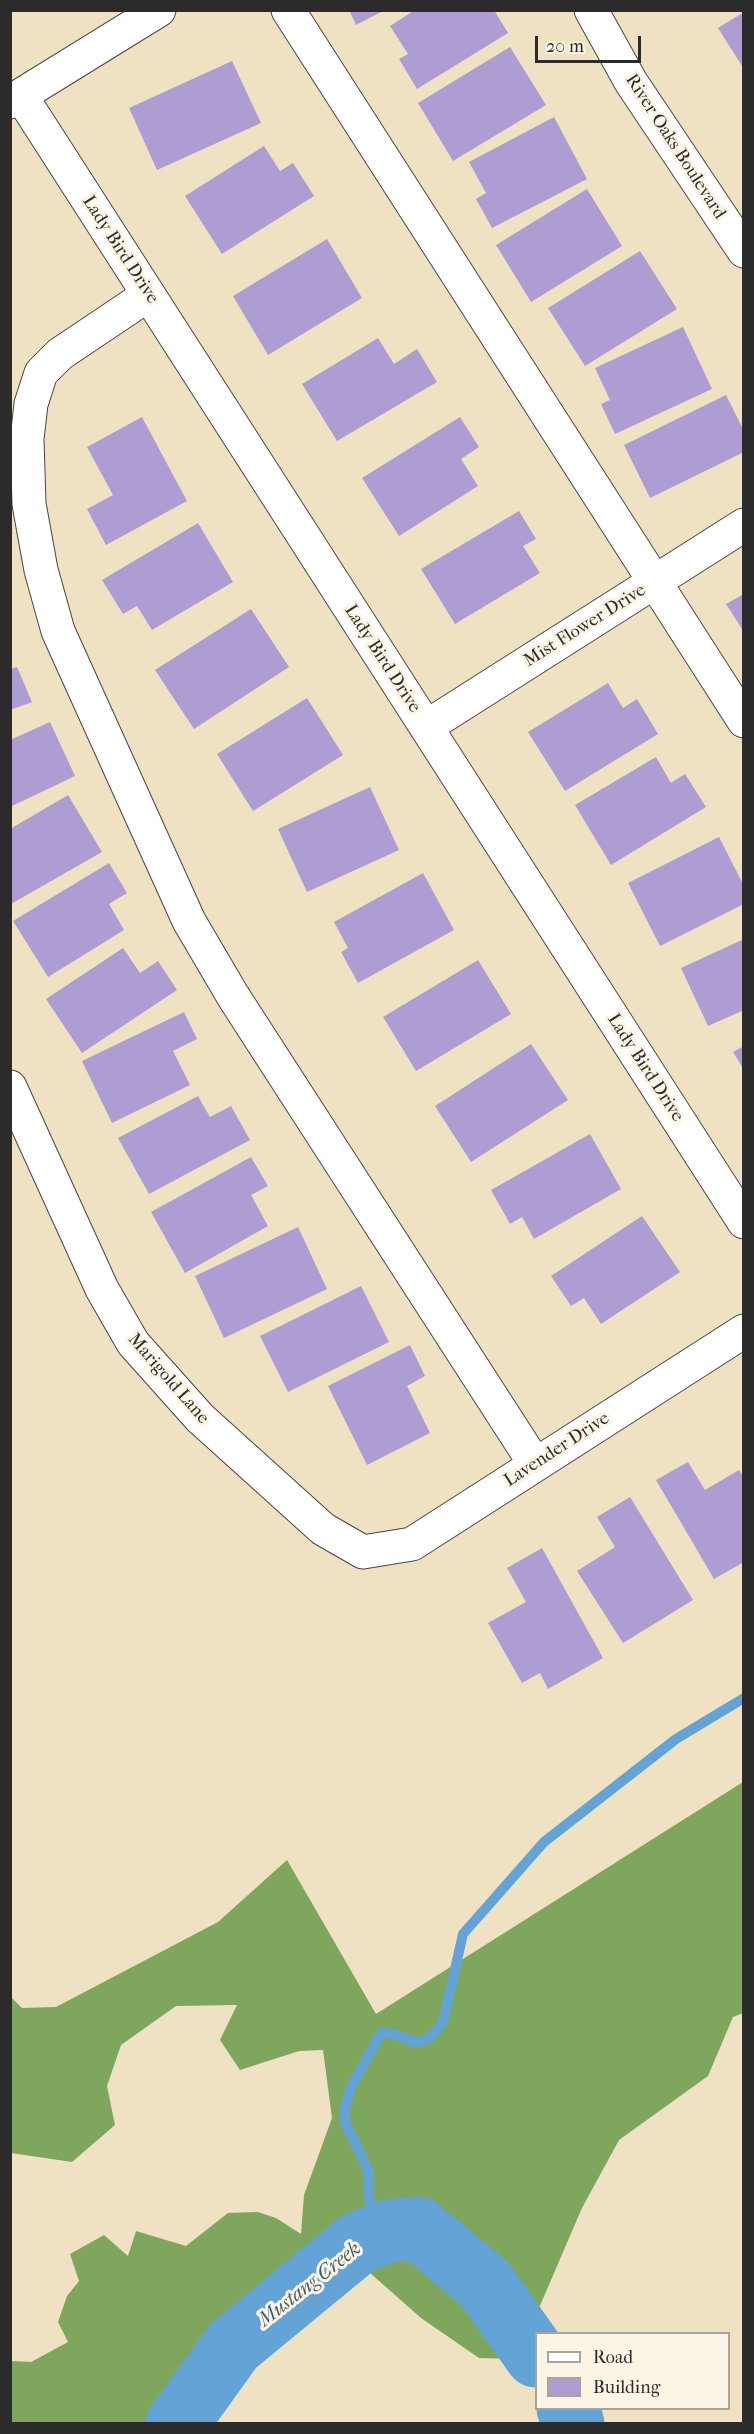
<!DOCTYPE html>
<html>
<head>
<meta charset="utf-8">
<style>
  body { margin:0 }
  #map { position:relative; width:754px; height:2434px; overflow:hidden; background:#efe2c2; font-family:"IM FELL French Canon",serif }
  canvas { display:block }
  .frame { position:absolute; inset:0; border:12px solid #2b2b2b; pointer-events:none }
  .legend { position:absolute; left:535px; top:2332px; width:195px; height:78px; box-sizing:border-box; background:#fcf5e5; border:2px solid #a8a49b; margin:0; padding:8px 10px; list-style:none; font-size:18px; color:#2b2b2b }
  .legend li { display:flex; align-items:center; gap:12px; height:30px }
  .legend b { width:30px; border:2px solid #a8a49b }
  .scale { position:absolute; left:535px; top:36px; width:106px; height:27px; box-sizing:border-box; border:3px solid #2b2b2b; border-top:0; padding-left:8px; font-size:18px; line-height:21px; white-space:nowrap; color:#2b2b2b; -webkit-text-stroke:4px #fcf5e5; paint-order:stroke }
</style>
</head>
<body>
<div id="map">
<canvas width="754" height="2434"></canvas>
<div class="frame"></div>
<ul class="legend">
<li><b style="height:8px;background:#fff"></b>Road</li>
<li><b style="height:16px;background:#ae9dd3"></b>Building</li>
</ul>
<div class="scale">20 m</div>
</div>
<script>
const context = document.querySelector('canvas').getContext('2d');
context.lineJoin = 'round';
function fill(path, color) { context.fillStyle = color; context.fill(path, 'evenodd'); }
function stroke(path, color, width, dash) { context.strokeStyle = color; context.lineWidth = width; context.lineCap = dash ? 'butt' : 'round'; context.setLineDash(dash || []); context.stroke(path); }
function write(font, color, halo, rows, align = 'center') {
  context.font = font + ' "IM FELL French Canon",serif'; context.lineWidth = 6; context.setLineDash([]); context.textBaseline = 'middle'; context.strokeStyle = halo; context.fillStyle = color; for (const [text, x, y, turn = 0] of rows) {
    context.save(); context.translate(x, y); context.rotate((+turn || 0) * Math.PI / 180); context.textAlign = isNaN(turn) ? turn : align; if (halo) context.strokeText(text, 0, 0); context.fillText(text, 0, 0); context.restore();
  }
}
fill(new Path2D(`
  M743,1782V2013L733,2017L708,2076L619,2140L582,2208L517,2359L479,2358L421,2318L352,2257L305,2262L245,2313L195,2348L165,2389L155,2423H11V2361L31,2362L68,2342L58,2322L67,2296L79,2281L70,2254L104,2235L128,2256L136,2231L186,2246L228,2213L258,2212L276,2218L301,2234L304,2195L332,2118L323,2050L299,2051L240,2070L220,2040L237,2005L176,2006L121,2045L107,2086L115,2125L72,2162L11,2153V1997L22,2008L56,2007L218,1922L287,1860L376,2014Z`), '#7ea65d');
stroke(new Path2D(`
  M388,2231L369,2199L368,2170L345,2122V2107L351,2087L381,2033L394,2034L417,2043L431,2037L443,2022L463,1934L544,1842L676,1739L744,1698`), '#63a3d6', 10);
stroke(new Path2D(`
  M568,2408L573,2424
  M177,2424L233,2346L358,2243L388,2231L418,2228L485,2284L536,2356`), '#63a3d6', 63);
fill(new Path2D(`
  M349,10H385L356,25Z
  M415,10H494L508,33L417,89L399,59L408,54L390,26Z
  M744,12V69L718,28Z
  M510,47L546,105L453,161L418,103Z
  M232,61L261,123L157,170L129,108Z
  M554,117L587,179L492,228L476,199L486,193L469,162Z
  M264,146L280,171L293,163L314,196L222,254L185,196Z
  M587,189L622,246L531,302L496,245Z
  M327,239L362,298L268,355L233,296Z
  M640,251L677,309L585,366L548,308Z
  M683,327L712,389L615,434L601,404L610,400L595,368Z
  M378,338L394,364L417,349L437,382L337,441L302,384Z
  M726,395L744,431V452L650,498L624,445Z
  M142,417L187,501L106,545L87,509L113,495L87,447Z
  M460,417L479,447L461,459L478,486L399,536L362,478Z
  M519,511L536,539L523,546L540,573L455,624L421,569Z
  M198,523L233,582L152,630L137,606L123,614L102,580Z
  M744,594V632L726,604Z
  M251,609L289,667L194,729L155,670Z
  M17,667L32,702L10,710V669Z
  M608,683L623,708L637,699L658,734L565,791L528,732Z
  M307,698L343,755L253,811L217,754Z
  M50,722L75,776L10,807V740Z
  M656,757L671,783L685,774L706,807L611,865L575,805Z
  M370,787L399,850L307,892L278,829Z
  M68,795L102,852L11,904L10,829Z
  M719,837L744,886V904L660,946L628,883Z
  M109,863L127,893L109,904L124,930L48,977L13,921Z
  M423,873L454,930L358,983L341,952L348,948L334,922Z
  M744,939V1010L708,1026L681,968Z
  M123,948L140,973L158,961L177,990L82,1053L46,999Z
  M478,960L511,1014L416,1071L383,1017Z
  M184,1012L197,1039L173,1051L190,1085L112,1123L82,1061Z
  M531,1044L568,1100L471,1162L435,1106Z
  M744,1046V1070L733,1052Z
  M198,1096L210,1117L231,1106L250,1140L149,1194L118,1138Z
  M590,1134L621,1189L534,1239L522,1217L510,1224L491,1190Z
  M251,1157L268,1186L251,1195L268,1226L185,1273L151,1212Z
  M642,1216L680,1272L601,1324L584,1298L571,1306L551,1276Z
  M298,1227L327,1289L224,1338L195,1276Z
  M361,1286L389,1342L288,1392L260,1336Z
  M410,1345L425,1376L407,1386L430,1433L367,1465L328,1386Z
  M688,1462L705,1490L739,1470L744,1477V1562L714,1579L656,1480Z
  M630,1497L693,1600L623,1643L577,1571L615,1547L597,1517Z
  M542,1548L603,1658L548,1689L540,1673L522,1683L488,1623L526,1602L507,1568Z`), '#ae9dd3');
const minor = new Path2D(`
  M288,10L744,721
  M591,10L631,82L744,251
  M21,96L744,1222
  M10,102L159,10
  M148,295L60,354L41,373L31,404L27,439L29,504L41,570L58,631L189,921L233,996L535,1464
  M426,727L744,525
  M10,1087L102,1289L133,1343L200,1418L323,1529L363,1552L412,1544L744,1331`);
stroke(minor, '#484642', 35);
stroke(minor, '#fff', 33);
write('18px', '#2b2b2b', '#fcf5e5', [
  ["River Oaks Boulevard",675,147,57],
  ["Lady Bird Drive",120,250,57],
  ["Mist Flower Drive",585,626,-32],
  ["Lady Bird Drive",382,659,57],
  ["Lady Bird Drive",645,1068,57],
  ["Marigold Lane",168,1379,49],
  ["Lavender Drive",557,1450,-33]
]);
write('italic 20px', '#415b6f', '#fcf5e5', [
  ["Mustang Creek",310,2285,-38]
]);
</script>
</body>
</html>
